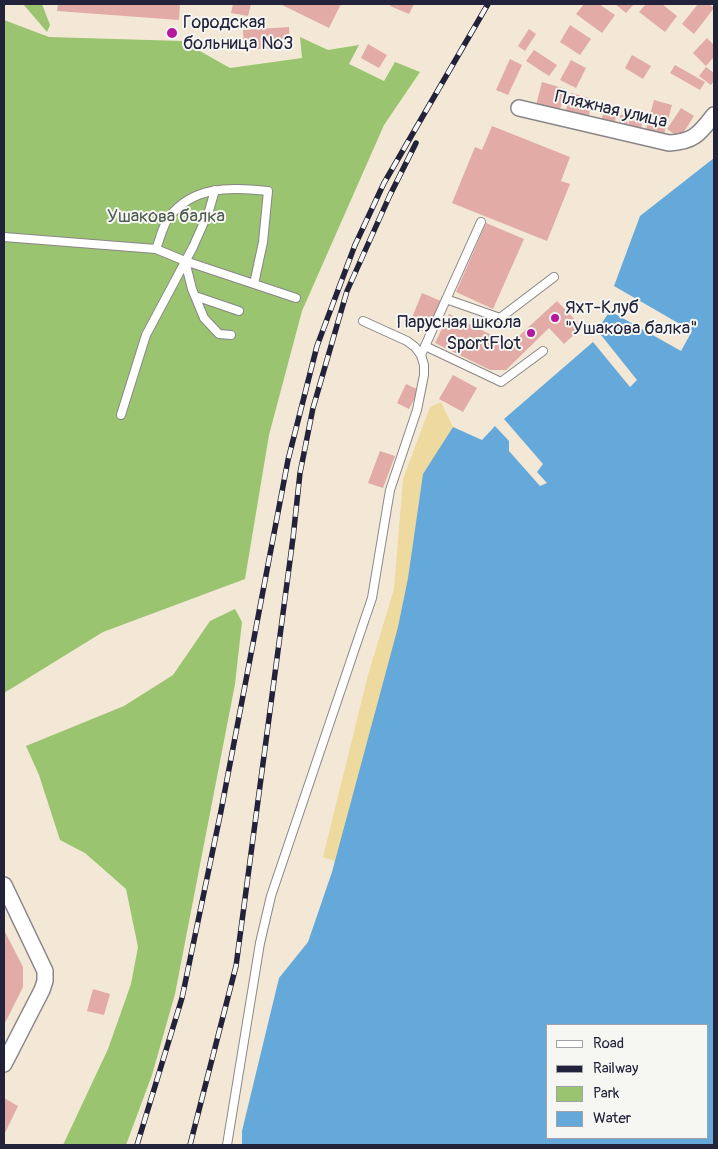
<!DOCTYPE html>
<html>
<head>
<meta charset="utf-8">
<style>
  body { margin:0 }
  #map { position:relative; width:718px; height:1149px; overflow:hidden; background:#f2e8d5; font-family:Pangolin,sans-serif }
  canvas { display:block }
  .frame { position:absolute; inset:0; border:5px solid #22223b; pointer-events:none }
  .legend { position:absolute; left:546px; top:1024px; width:162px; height:115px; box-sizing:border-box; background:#f6f6f2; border:1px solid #a1a1a9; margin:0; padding:6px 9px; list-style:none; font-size:15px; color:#22223b }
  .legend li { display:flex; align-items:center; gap:10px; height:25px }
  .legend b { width:25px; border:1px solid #a1a1a9 }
</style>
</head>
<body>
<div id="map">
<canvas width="718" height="1149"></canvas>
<div class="frame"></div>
<ul class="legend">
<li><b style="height:6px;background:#fff"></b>Road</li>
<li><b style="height:6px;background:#22223b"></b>Railway</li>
<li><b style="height:14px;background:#9ac470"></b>Park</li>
<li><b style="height:14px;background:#65a9da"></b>Water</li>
</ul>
</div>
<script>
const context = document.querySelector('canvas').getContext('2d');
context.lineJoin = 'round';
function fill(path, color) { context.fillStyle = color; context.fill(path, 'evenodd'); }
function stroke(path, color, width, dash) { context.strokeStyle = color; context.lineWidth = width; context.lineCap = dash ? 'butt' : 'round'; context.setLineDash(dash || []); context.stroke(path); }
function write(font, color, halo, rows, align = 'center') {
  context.font = font + ' Pangolin,sans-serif'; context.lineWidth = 4; context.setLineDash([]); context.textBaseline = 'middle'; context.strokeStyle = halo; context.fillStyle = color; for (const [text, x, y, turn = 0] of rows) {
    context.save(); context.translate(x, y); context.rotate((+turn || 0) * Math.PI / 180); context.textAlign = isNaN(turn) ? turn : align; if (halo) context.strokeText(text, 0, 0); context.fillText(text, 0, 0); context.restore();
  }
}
fill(new Path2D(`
  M23,4H42L50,25L47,32Z
  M4,20L49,37L182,41L230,68L302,58L300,37L328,50L359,45L349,64L384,81L395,62L420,72L384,125L302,311L269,435L245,579L103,632L4,693Z
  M235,609L242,622L235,684L175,994L152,1075L126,1145H63L108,1049L131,984L138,947L126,889L85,853L60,840L39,775L26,746L124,706L173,675L210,621Z`), '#9ac470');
fill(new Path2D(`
  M441,402L453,427L430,471L352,867L323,857L368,675L394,589L403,479L430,407Z`), '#eeda9e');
fill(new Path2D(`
  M714,158V1145H242V1131L279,978L308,942L332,872L398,627L408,578L423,474L453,427L482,440L495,426L509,441V451L540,486L547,483L537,472L543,464L504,419L593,342L630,387L637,380L597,330L610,311L681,351L692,331L614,286L640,216ZM547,1025H707V1138H547Z`), '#65a9da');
fill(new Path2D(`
  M58,4H180L179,20L57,11Z
  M233,4H251L248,16L231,13Z
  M280,4H341L329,28Z
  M390,4H414L409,14L390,6Z
  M584,4H599L615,15L602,33L576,14Z
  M615,4H634L626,13Z
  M646,4H662L677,16L665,32L639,12Z
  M698,4H709L714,8L694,34L682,24Z
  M570,25L591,39L580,55L560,42Z
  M289,27L290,47L244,50L243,30Z
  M529,29L536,34L525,51L518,46Z
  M707,38L714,45V57L706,66L693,53Z
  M368,44L387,55L379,68L361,58Z
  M534,50L557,65L549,76L526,61Z
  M632,55L651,66L643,79L625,68Z
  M510,59L522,65L508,95L496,90Z
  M571,60L586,68L576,88L560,80Z
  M675,65L705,82L700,90L670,73Z
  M706,67L714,73V81L711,85L699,76Z
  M542,82L566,89L558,116L535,109Z
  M571,93L593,99L587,123L564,117Z
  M654,100L672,105L663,138L645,133Z
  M681,108L694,116L680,138L667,129Z
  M603,113L616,115L614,129L600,127Z
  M620,115H628L627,129H619Z
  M629,120L642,122L641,131L628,129Z
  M492,126L570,157L561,181L570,184L547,241L452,203L475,147L482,150Z
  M486,223L524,239L493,309L456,292Z
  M422,293L441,301L427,333L409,325Z
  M557,301L582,327L564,344L549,328L506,370H490L435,343L449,314L510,344Z
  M453,375L477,388L463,412L439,399Z
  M406,384L419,390L409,409L397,403Z
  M380,451L395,456L383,488L368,483Z
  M4,930L23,967V987L4,1025Z
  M93,989L110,994L104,1015L87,1011Z
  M4,1098L18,1106L4,1135Z`), '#e2aba5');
const service = new Path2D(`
  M4,237L156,249L185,261L296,298
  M156,249C160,239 163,225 169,217C195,184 232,188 268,191L263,242L254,284
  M185,261L192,289L204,318L219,334L231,335
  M195,296L239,311
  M446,299L500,318L554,277
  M425,346L501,382L543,351
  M421,355L481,222
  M121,415L146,335L193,247L209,211L215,190
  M227,1145L260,943L271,896L372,598L390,490L417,410L424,375V365L421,355L415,347L407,341L363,321`);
const minor = new Path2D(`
  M519,108L669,143C694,142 700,133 714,115
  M4,885L45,971V981L42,990L4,1064`);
stroke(service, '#8a8588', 10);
stroke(minor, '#8a8588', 18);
stroke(service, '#fff', 8);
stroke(minor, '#fff', 15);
const rail = new Path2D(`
  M137,1145L182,998L221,811L288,460L317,346L355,245L384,183L488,4
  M190,1145L236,966L293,538L300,473L313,408L347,291L390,195L416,143`);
stroke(rail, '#22223b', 5.5);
stroke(rail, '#f6f6f2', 4, [11]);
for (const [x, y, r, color] of [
  [172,33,6,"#b5179e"],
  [555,318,5,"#b5179e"],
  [531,333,5,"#b5179e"]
]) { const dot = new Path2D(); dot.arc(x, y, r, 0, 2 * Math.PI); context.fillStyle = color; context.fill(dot); stroke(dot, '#f6f6f2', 2); }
write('18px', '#22223b', '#f6f6f2', [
  ["Городская",183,23],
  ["больница №3",183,44],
  ["Яхт-Клуб",565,308],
  ["\"Ушакова балка\"",565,329],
  ["Парусная школа",521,323,"right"],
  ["SportFlot",521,344,"right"]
], 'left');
write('18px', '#22223b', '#f6f6f2', [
  ["Пляжная улица",611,110,13]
]);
write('18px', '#4c5b4e', '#f6f6f2', [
  ["Ушакова балка",166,217]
]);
</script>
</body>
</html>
